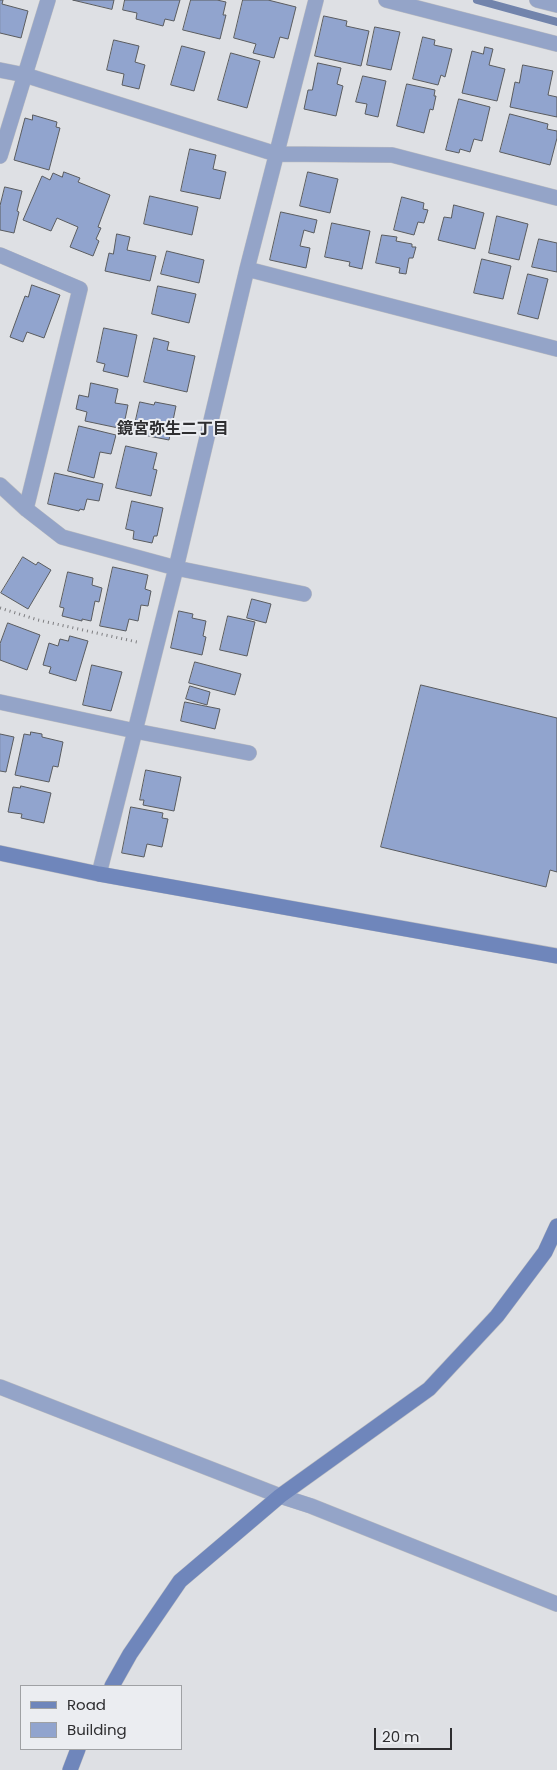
<!DOCTYPE html>
<html>
<head>
<meta charset="utf-8">
<style>
  body { margin:0 }
  #map { position:relative; width:557px; height:1770px; overflow:hidden; background:#dee0e4; font-family:Poppins,sans-serif }
  canvas { display:block }
  .legend { position:absolute; left:20px; top:1685px; width:162px; height:65px; box-sizing:border-box; background:#ebedf1; border:1px solid #9fa1a4; margin:0; padding:6px 9px; list-style:none; font-size:15px; color:#2e2e30 }
  .legend li { display:flex; align-items:center; gap:10px; height:25px }
  .legend b { width:25px; border:1px solid #9fa1a4 }
  .scale { position:absolute; left:374px; top:1728px; width:78px; height:22px; box-sizing:border-box; border:2px solid #2e2e30; border-top:0; padding-left:6px; font-size:15px; line-height:18px; white-space:nowrap; color:#2e2e30; -webkit-text-stroke:4px #ebedf1; paint-order:stroke }
</style>
</head>
<body>
<div id="map">
<canvas width="557" height="1770"></canvas>
<ul class="legend">
<li><b style="height:6px;background:#6f86bb"></b>Road</li>
<li><b style="height:14px;background:#91a4ce"></b>Building</li>
</ul>
<div class="scale">20 m</div>
</div>
<script>
const context = document.querySelector('canvas').getContext('2d');
context.lineJoin = 'round';
function stroke(path, color, width, dash) { context.strokeStyle = color; context.lineWidth = width; context.lineCap = dash ? 'butt' : 'round'; context.setLineDash(dash || []); context.stroke(path); }
function fill(path, color) { context.fillStyle = color; context.fill(path, 'evenodd'); }
function write(font, color, halo, rows, align = 'center') {
  context.font = font + ' Poppins,"Noto Sans JP",sans-serif'; context.lineWidth = 4; context.setLineDash([]); context.textBaseline = 'middle'; context.strokeStyle = halo; context.fillStyle = color; for (const [text, x, y, turn = 0] of rows) {
    context.save(); context.translate(x, y); context.rotate((+turn || 0) * Math.PI / 180); context.textAlign = isNaN(turn) ? turn : align; if (halo) context.strokeText(text, 0, 0); context.fillText(text, 0, 0); context.restore();
  }
}
stroke(new Path2D(`
  M477,0L557,22`), '#7284ac', 8);
const building = new Path2D(`
  M0,0H3L2,4L28,11L21,38L0,33Z
  M73,0H114L112,9Z
  M125,0H180L174,21L165,19L163,26L136,19L137,13L123,10Z
  M191,0H217L226,2L223,15H226L220,39L183,30Z
  M243,0H268L296,7L288,39L280,37L274,58L253,53L256,44L234,38Z
  M324,16L347,21L346,26L369,31L361,66L315,56Z
  M375,27L400,32L391,70L367,65Z
  M423,37L435,40L434,45L452,49L445,77L441,75L438,85L413,79Z
  M114,40L139,46L135,62L145,65L139,89L122,85L124,74L107,70Z
  M182,46L205,52L194,91L171,85Z
  M485,47L493,49L489,65L505,69L497,101L462,93L472,51L483,54Z
  M231,53L260,61L247,108L218,100Z
  M318,63L341,68L337,84L343,86L336,116L304,109L308,90H312Z
  M523,65L553,71L548,95L557,97V117L510,107L515,82L519,83Z
  M363,76L386,81L378,117L365,114L367,104L356,102Z
  M407,84L435,90L434,96H436L433,110L430,109L424,133L397,126Z
  M459,99L490,107L482,141L474,139L470,152L460,149L459,153L446,150Z
  M510,114L548,124L547,129L557,131V138L550,165L500,152Z
  M33,115L57,122L56,127L60,128L49,170L14,160L25,118L32,120Z
  M190,149L216,155L213,169L226,172L220,199L181,191Z
  M64,172L80,178L78,182L110,195L98,227L101,228L96,239L99,241L93,256L70,247L78,227L57,218L51,231L23,220L42,176L50,180L53,173L62,177Z
  M308,172L338,179L330,213L300,206Z
  M5,187L22,191L17,211L19,212L14,233L0,230V206Z
  M150,196L198,207L192,235L144,224Z
  M402,197L424,203L423,209L428,210L424,223L418,222L414,235L394,230Z
  M454,205L484,213L475,249L438,240L444,217L451,218Z
  M281,212L317,220L314,233L304,230L300,246L310,248L306,268L270,260Z
  M497,216L528,224L519,260L489,253Z
  M332,223L370,231L362,269L349,266L350,262L325,257Z
  M117,234L130,237L127,250L156,256L150,281L105,271L109,253L113,254Z
  M382,235L397,237L396,241L412,244V247H416L413,258H409L406,274L399,273L400,268L376,263Z
  M539,239L557,243V272L532,267Z
  M167,251L204,260L199,283L161,274Z
  M482,259L511,266L503,299L474,293Z
  M528,274L548,279L538,319L518,314Z
  M32,285L60,295L44,338L27,332L23,342L10,337L25,296L28,297Z
  M158,286L196,294L189,323L152,314Z
  M104,328L137,335L128,377L103,371L105,364L97,362Z
  M154,338L169,342L167,350L195,356L187,392L144,382Z
  M91,383L118,389L115,403L128,405L123,429L85,421L87,412L76,409L79,395L88,397Z
  M140,402L154,405L155,402L176,406L169,440L133,433Z
  M79,426L116,435L111,454L100,452L94,478L68,471Z
  M126,446L157,453L153,469L157,470L151,496L116,488Z
  M55,473L103,484L99,501L87,499L84,510L80,509L79,511L48,504Z
  M132,501L163,508L157,536H154L152,543L133,539L134,531L126,529Z
  M23,557L36,565L38,562L51,570L28,609L1,593Z
  M113,567L148,575L145,589L151,591L148,606L141,605L138,621L129,619L126,631L100,626Z
  M68,572L93,578L92,585L102,588L99,602L95,601L91,621L82,619V621L62,616L64,608L60,607Z
  M252,599L271,604L266,623L247,618Z
  M179,611L193,614L192,618L206,621L203,636L206,637L202,655L171,648Z
  M228,616L255,622L247,656L220,650Z
  M8,623L40,635L27,670L0,660V644Z
  M70,636L88,641L76,681L49,673L51,667L43,665L49,643L58,646L60,639L68,641Z
  M195,662L241,674L235,695L189,683Z
  M92,665L122,672L111,711L83,705Z
  M421,685L557,718V872L550,870L546,887L381,847Z
  M190,686L210,692L207,705L186,699Z
  M185,702L220,709L215,729L181,721Z
  M31,732L42,734V737L63,742L58,767L53,766L49,782L15,775L24,734L30,735Z
  M0,734L14,737L6,772L0,771Z
  M146,770L181,777L174,811L143,805L144,800H140Z
  M21,786L51,793L44,823L21,818L22,814L8,812L13,787L20,788Z
  M131,807L163,813L162,818L168,819L162,847L147,844L144,857L122,853Z`);
fill(building, '#91a4ce');
stroke(building, '#5a5c5f', 1);
const street = new Path2D(`
  M386,0L557,44
  M537,0L557,5
  M0,70L25,75L276,154L392,155L557,198
  M0,156L48,0
  M0,255L80,289L26,509
  M247,269L557,349
  M0,485L26,509L62,537L176,568L304,594
  M0,702L135,731L249,753
  M99,874L176,568L247,269L316,0
  M0,1387L280,1496L311,1506L557,1604`);
const secondary = new Path2D(`
  M0,853L99,874L557,956
  M112,1686L130,1654L180,1581L280,1496L429,1389L497,1316L545,1252L557,1226
  M70,1770L78,1749`);
stroke(street, '#bbbcc0', 16);
stroke(secondary, '#bbbcc0', 16);
stroke(new Path2D(`
  M0,608L38,620L137,642`), '#7e7e81', 3, [1, 4]);
stroke(street, '#94a4c8', 15);
stroke(secondary, '#6f86bb', 15);
write('bold 16px', '#2e2e30', '#ebedf1', [
  ["鏡宮弥生二丁目",173,430]
]);
</script>
</body>
</html>
